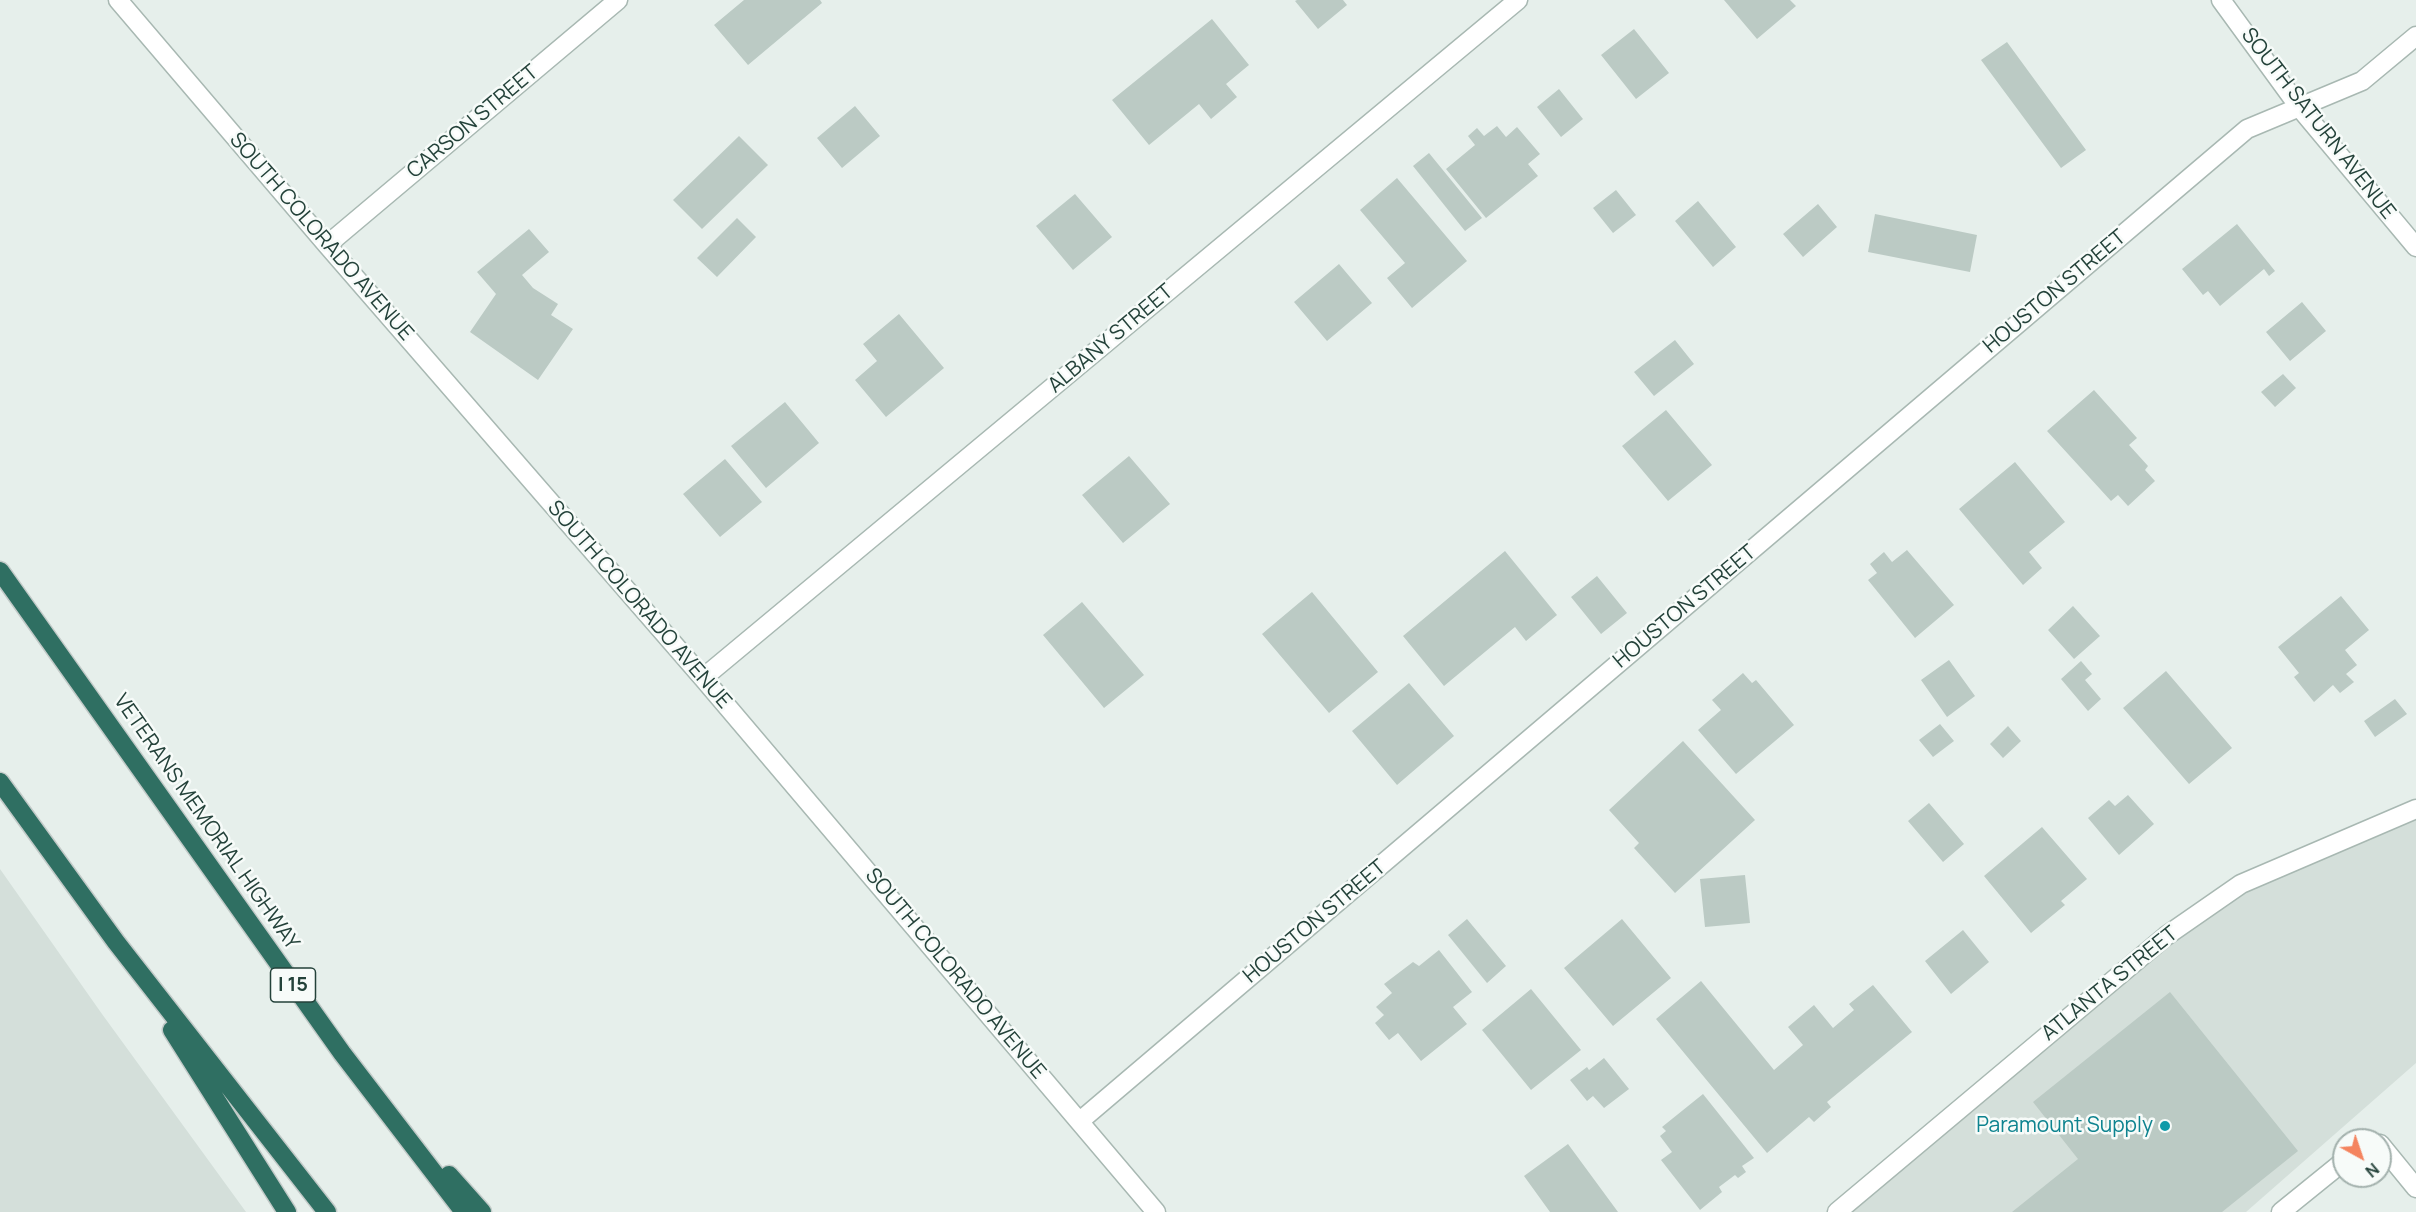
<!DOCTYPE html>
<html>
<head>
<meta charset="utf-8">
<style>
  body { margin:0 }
  #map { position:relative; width:2416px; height:1212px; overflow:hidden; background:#e6efeb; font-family:Manrope,sans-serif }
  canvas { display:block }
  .north { position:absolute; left:2332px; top:1128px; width:60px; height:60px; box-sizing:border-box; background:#f7fbf9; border:2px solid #a3b1ad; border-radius:50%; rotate:140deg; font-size:16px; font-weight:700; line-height:24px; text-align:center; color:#24423a }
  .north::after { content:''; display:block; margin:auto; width:21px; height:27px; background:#f4845f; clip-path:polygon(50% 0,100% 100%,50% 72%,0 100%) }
</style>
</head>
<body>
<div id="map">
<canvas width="2416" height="1212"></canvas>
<div class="north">N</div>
</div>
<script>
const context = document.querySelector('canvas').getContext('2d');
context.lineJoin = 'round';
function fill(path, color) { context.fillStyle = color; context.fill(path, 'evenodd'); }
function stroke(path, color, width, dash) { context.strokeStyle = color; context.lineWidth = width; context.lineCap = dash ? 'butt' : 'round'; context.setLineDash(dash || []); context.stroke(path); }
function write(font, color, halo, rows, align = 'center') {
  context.font = font + ' Manrope,sans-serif'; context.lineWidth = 5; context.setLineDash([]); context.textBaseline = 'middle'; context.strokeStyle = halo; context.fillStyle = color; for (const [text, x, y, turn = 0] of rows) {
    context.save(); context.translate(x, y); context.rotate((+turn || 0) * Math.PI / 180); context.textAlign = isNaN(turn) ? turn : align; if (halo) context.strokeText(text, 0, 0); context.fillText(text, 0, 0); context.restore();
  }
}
fill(new Path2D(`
  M2416,809V1063L2246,1212H1838L2241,884Z
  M0,869L102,1014L246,1212H0Z`), '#d4dfda');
fill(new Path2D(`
  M744,0H820L822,3L748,65L714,25Z
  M1297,0H1343L1347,5L1318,29L1295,1Z
  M1724,0H1790L1796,6L1757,39Z
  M1212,19L1249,65L1226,84L1237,97L1211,119L1199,104L1149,145L1112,100Z
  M1634,29L1669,73L1636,99L1601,55Z
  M2007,42L2086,150L2061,168L1981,60Z
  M1559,89L1583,119L1561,137L1537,107Z
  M855,106L880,136L842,168L817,138Z
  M1497,126L1506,137L1517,127L1540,154L1528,164L1538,176L1486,218L1446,169L1475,145L1468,136L1477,128L1484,136Z
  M739,136L768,165L702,229L673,200Z
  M1429,153L1482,218L1465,231L1413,166Z
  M1397,178L1467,261L1412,308L1387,278L1405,263L1360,210Z
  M1616,190L1636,215L1613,233L1593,208Z
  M1075,194L1112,237L1073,270L1036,226Z
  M1698,201L1736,247L1713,267L1675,221Z
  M1818,204L1837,227L1803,257L1783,234Z
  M1875,214L1977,235L1970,272L1868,252Z
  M737,218L756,237L717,277L697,258Z
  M2237,224L2275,271L2269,276L2264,269L2220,306L2208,291L2203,295L2182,269Z
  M529,229L549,252L522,275L533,288L558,304L551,315L573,329L538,380L470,332L496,294L477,272Z
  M1339,264L1372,303L1327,341L1294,302Z
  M2302,302L2326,331L2290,361L2266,332Z
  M899,314L944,368L886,417L855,380L877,361L863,344Z
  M1675,340L1694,364L1654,396L1634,372Z
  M2283,374L2296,388L2275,407L2261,392Z
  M2094,390L2137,438L2129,445L2148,466L2145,470L2155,481L2128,506L2118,495L2111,501L2047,431Z
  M785,402L819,443L766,488L731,446Z
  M1666,410L1712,465L1668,501L1622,446Z
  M1129,456L1170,504L1123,543L1082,495Z
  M725,459L762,502L720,537L683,494Z
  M2015,462L2065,522L2029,552L2042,568L2023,585L1959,509Z
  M1907,550L1954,605L1915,638L1868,580L1877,573L1870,564L1884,552L1892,562Z
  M1505,551L1557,615L1526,641L1515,627L1444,686L1403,636Z
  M1597,576L1627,613L1601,634L1571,597Z
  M1312,592L1378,672L1329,713L1262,634Z
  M2341,596L2369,630L2345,650L2357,665L2346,674L2354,682L2340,693L2333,685L2314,702L2294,677L2299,673L2278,647Z
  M1082,602L1144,675L1104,708L1043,635Z
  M2073,606L2100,636L2074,659L2048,630Z
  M1949,660L1975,696L1947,717L1921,680Z
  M2081,661L2092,674L2085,680L2101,699L2088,711L2061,679Z
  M2166,671L2232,748L2189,784L2123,708Z
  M1743,673L1752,683L1756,680L1794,725L1736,774L1698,730L1721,710L1712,700Z
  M1409,683L1454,736L1397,785L1352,731Z
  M2395,699L2407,714L2375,737L2364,721Z
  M1940,724L1954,741L1933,757L1919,740Z
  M2008,726L2021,741L2003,758L1990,744Z
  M1683,741L1755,820L1675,893L1634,848L1639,843L1609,810Z
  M2128,795L2154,824L2119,855L2088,818L2109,800L2115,806Z
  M1929,803L1964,844L1943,862L1908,821Z
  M2042,827L2087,879L2061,901L2065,905L2031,933L1984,876Z
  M1745,875L1750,923L1705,927L1700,879Z
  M1467,919L1506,966L1487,983L1448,935Z
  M1622,919L1671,978L1613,1026L1564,968Z
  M1963,930L1989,962L1951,994L1925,961Z
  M1439,950L1472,992L1453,1007L1467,1024L1421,1061L1398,1033L1389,1040L1375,1023L1384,1015L1376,1007L1392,993L1384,984L1413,962L1419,966Z
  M1701,981L1774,1070L1803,1045L1788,1027L1814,1005L1833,1028L1854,1010L1849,1004L1873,985L1912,1032L1827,1102L1831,1107L1814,1122L1809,1117L1767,1153L1656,1019Z
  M1531,989L1581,1050L1531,1090L1482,1030Z
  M2170,992L2298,1151L2222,1212H2012L2078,1159L2033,1102Z
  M1604,1058L1629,1089L1604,1108L1593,1096L1587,1101L1570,1080L1587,1067L1589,1070Z
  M1703,1094L1754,1158L1742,1166L1746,1172L1738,1178L1735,1175L1719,1187L1722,1192L1700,1210L1661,1160L1672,1152L1660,1136L1666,1131L1662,1127Z
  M1568,1144L1618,1212H1550L1524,1176Z`), '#bbcac4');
const service = new Path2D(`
  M2380,1144L2416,1188
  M2281,1212L2344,1161`);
const minor = new Path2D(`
  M118,0L327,245L703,678L1156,1212
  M327,245L618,0
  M703,678L1518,0
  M1080,1121L2247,129L2362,81L2416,36
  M1837,1212L2166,936L2241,884L2416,809`);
const tertiary = new Path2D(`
  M2221,0L2299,107L2416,247`);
const motorway = new Path2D(`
  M0,571L342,1053L464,1212
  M0,782L116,942L327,1212
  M172,1030L287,1212
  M449,1175L482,1212`);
stroke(service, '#a8b8b2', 21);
stroke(minor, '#a8b8b2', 21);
stroke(tertiary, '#a8b8b2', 21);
stroke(motorway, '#c2cac8', 21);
stroke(service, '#fff', 18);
stroke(minor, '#fff', 18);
stroke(tertiary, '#fff', 18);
stroke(motorway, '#2f6f62', 18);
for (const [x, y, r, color] of [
  [2165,1126,6,"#0f9aa8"]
]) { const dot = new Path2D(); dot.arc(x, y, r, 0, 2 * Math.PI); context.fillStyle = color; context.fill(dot); stroke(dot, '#f7fbf9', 2); }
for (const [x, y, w] of [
  [293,985,45]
]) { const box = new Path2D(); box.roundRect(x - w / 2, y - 17, w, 34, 4.5); context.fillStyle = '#f7fbf9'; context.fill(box); stroke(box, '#24423a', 1.5); }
write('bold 20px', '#24423a', null, [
  ["I 15",293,985]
]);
write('21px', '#24423a', '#f7fbf9', [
  ["CARSON STREET",473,122,-40],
  ["SOUTH SATURN AVENUE",2318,124,52],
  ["SOUTH COLORADO AVENUE",321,237,49],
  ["HOUSTON STREET",2055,292,-40],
  ["ALBANY STREET",1111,339,-40],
  ["SOUTH COLORADO AVENUE",639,605,49],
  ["HOUSTON STREET",1685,607,-40],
  ["VETERANS MEMORIAL HIGHWAY",206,822,55],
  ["HOUSTON STREET",1315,922,-40],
  ["SOUTH COLORADO AVENUE",955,974,50],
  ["ATLANTA STREET",2110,984,-39]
]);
write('21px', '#0d838f', '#f7fbf9', [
  ["Paramount Supply",2153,1126]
], 'right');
</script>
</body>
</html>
